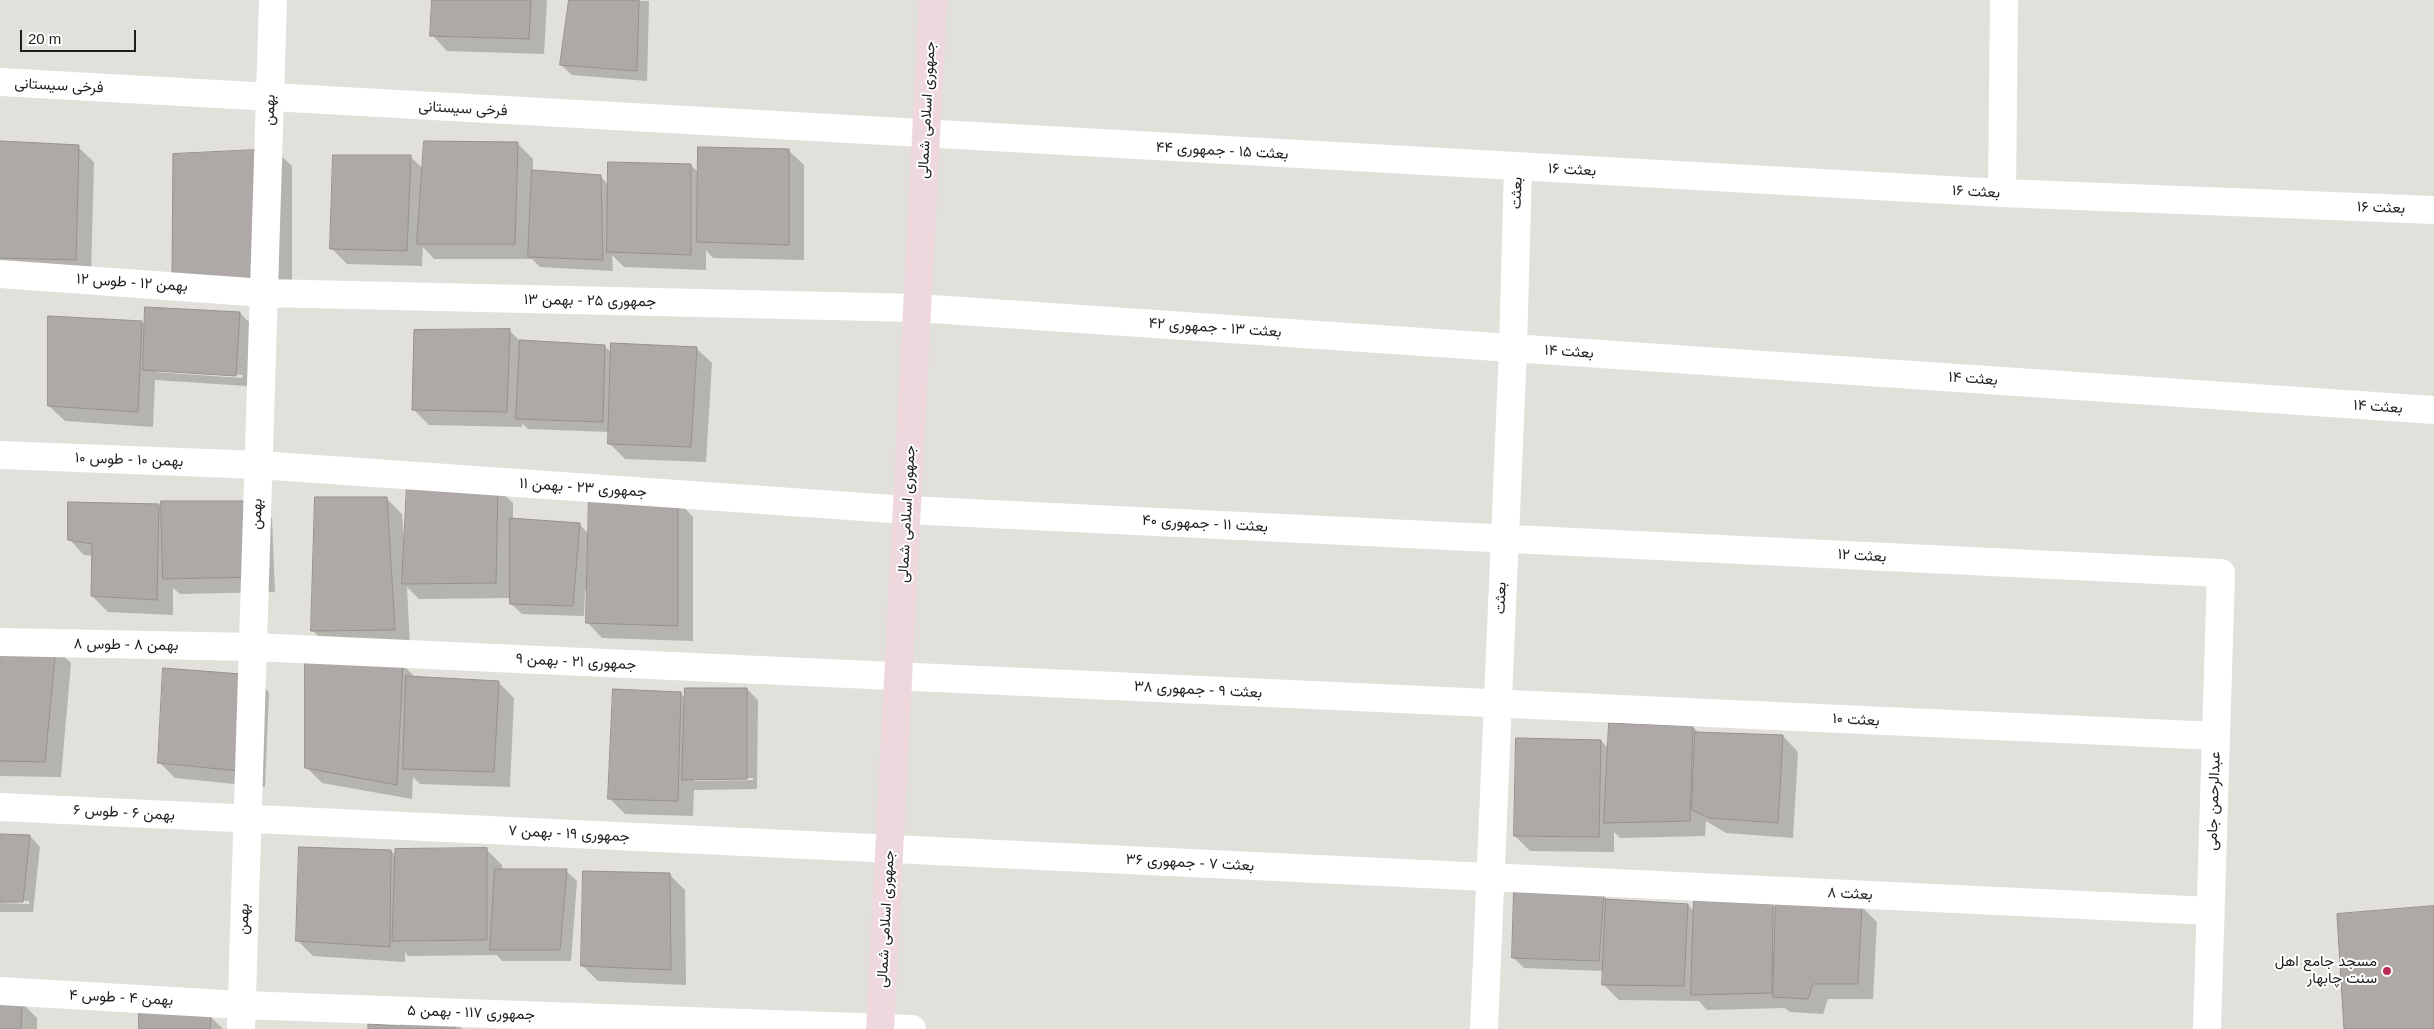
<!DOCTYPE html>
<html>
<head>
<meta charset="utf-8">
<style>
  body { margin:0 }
  #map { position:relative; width:2434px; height:1029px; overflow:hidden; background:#e1e0da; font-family:Arial,sans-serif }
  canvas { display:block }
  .scale { position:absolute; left:20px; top:30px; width:116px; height:22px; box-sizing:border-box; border:2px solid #1d1d1b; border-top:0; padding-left:6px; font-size:15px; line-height:18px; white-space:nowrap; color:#1d1d1b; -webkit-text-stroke:4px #fff; paint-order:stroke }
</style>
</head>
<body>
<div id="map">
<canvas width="2434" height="1029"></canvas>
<div class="scale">20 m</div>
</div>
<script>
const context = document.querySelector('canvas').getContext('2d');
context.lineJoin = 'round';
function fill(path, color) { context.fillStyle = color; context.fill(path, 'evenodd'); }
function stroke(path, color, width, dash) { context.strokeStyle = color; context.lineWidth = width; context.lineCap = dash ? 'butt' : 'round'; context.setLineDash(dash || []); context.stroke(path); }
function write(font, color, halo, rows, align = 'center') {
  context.font = font + ' Arial,Vazirmatn,sans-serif'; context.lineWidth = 4; context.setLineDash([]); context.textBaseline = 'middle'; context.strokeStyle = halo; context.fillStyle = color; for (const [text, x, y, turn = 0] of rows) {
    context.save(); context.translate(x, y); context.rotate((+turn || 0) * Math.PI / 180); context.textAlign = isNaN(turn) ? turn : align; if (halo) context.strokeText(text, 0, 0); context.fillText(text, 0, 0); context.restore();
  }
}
fill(new Path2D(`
  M433,0H547L544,54L447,51L432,35Z
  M570,0L649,1L647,81L572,75L561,65Z
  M0,142L78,147L94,162L91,275L0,267Z
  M518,144L533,159V171L600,176L609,185L691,165L699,173L788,150L804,165V260L713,258L706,250V270L624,267L612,255L613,271L540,267L532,259H434L423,247L422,266L347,264L331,248L410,156L423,169Z
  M276,151L292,166V293H189Z
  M240,313L251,324L247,386L155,380L153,427L65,421L49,406L142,322L145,326ZM156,369L243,375L242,378L156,372Z
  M509,330L520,341L604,346L612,353L696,348L712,363L706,462L625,459L609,443V432L528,429L522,423V427L429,425L413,409Z
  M497,488L513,503V520L579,524L589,534L678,501L693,517V641L602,638L587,622L588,591H585L584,616L522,614L511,604V598L419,599L407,587L410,645L328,646L312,630L386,498L402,514L404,540H406Z
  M256,502L272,518L275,592L180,594L173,588V615L108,612L92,596L93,556L84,555L69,539L159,505L162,509Z
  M0,647L55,648L71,663L61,777L0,776Z
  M402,664L416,678L498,682L514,698L510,787L420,784L413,777L412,799L322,783L306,767Z
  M253,677L269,692L265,787L175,778L159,762Z
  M747,689L758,700L757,789L694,790L693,816L625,814L609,798L680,693L686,699ZM753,778V780L694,781V779Z
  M1693,727L1699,733L1783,736L1798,752L1793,838L1726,833L1706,821L1705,836L1620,838L1614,832V852L1530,851L1515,836L1601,741L1609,749Z
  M0,835L30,836L40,847L33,912H0V903L29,904V901H0Z
  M487,850L502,865V870L566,871L577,881L571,961H502L497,955L408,956L405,952V962L313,956L298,941L391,851L396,856Z
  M670,875L685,890L686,985L598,981L582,965Z
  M1603,895L1608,900L1688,905L1695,912L1772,904L1777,909L1862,907L1877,922L1873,999H1828L1823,1014L1790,1012L1785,1008L1707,1010L1699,1001L1619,1000L1604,985V971L1524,968L1514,958Z
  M21,1002L37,1018V1029H0Z
  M210,1016L223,1029H140Z
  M455,1022L462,1029H369Z`), '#0003');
const building = new Path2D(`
  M432,0H531L529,39L430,36Z
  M569,0H639L637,71L560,65Z
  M0,141L79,145L76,260L0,258Z
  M424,141L518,142L515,244H417Z
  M698,147L789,149V245L697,242Z
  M277,149V278H172L173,154Z
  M333,155H411L407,251L330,249Z
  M608,162L691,164V255L607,252Z
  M532,170L601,175L603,260L528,257Z
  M145,307L240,312L236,376L143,370Z
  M48,316L142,321L138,412L48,406Z
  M510,329L507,412L412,410L414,330Z
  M520,340L605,345L603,422L516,419Z
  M611,343L697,347L691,447L608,444Z
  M407,483L498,487L496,583L402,584Z
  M589,494L678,500V626L586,623Z
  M315,497H387L395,630L311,631Z
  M161,501H257L260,577L163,579Z
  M68,502L159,504L157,600L91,596L92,544L68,540Z
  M510,518L580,523L573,606L510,604Z
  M0,646L56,647L45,762L0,761Z
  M305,661L403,663L397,785L305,768Z
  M163,668L254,675L250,772L158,763Z
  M406,676L499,681L494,772L403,769Z
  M685,688H747V779L682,780Z
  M613,689L681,692L678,801L608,799Z
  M1609,723L1693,726L1690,821L1604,823Z
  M1695,732L1783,735L1778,823L1709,818L1692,810Z
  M1516,738L1601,740L1599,837L1514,836Z
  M0,834L30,835L23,902H0Z
  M299,847L391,850L390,947L296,941Z
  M487,848V940L392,941L395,849Z
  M495,869H567L560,950H490Z
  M583,871L670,873L671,970L581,966Z
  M1514,892L1604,894L1599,961L1512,958Z
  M1606,899L1688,904L1684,986L1602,985Z
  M1694,899L1773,903L1772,993L1691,995Z
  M1776,900L1862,905L1858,984H1813L1808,999L1773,997Z
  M2434,906V1029H2344L2337,914Z
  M0,1000L22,1001L21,1029H0Z
  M139,1012L211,1015L210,1029H139Z
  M401,1017L456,1021L455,1029H368V1024L400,1026Z`);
fill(building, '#aea8a6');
stroke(building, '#96908e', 1);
stroke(new Path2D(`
  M0,82L2002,193L2434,210
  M2002,193L2004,0
  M0,274L264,293L917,308L2434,410
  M0,455L259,465L907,510L2221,573L2207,1029
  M0,642L253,647L2216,736
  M0,807L2210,911
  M0,991L242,1005L912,1029
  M241,1029L273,0
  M1484,1029L1513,348L1518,167`), '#fff', 28);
stroke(new Path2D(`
  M880,1029L933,0`), '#efd8dd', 28);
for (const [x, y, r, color] of [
  [2387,971,5,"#bb2b55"]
]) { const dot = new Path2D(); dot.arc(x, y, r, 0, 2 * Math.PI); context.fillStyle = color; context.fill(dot); stroke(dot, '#fff', 2); }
write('15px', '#1d1d1b', '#fff', [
  ["فرخی سیستانی",59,86,3],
  ["فرخی سیستانی",463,109,3],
  ["بهمن",270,110,-88],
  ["جمهوری اسلامی شمالی",927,110,-87],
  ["بعثت ۱۵ - جمهوری ۴۴",1222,151,3],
  ["بعثت ۱۶",1572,170,3],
  ["بعثت ۱۶",1976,192,3],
  ["بعثت",1517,193,-88],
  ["بعثت ۱۶",2381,208,2],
  ["بهمن ۱۲ - طوس ۱۲",132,283,4],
  ["جمهوری ۲۵ - بهمن ۱۳",590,301,1],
  ["بعثت ۱۳ - جمهوری ۴۲",1215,328,4],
  ["بعثت ۱۴",1569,352,4],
  ["بعثت ۱۴",1973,379,4],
  ["بعثت ۱۴",2378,407,4],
  ["بهمن ۱۰ - طوس ۱۰",129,460,2],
  ["جمهوری ۲۳ - بهمن ۱۱",583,488,4],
  ["بهمن",257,514,-88],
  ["جمهوری اسلامی شمالی",907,514,-87],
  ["بعثت ۱۱ - جمهوری ۴۰",1205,524,3],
  ["بعثت ۱۲",1862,556,3],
  ["بعثت",1501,598,-88],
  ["بهمن ۸ - طوس ۸",126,645,1],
  ["جمهوری ۲۱ - بهمن ۹",576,662,3],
  ["بعثت ۹ - جمهوری ۳۸",1198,690,3],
  ["بعثت ۱۰",1856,720,3],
  ["عبدالرحمن جامی",2214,801,-88],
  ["بهمن ۶ - طوس ۶",124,813,3],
  ["جمهوری ۱۹ - بهمن ۷",569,834,3],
  ["بعثت ۷ - جمهوری ۳۶",1190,863,3],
  ["بعثت ۸",1850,894,3],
  ["بهمن",244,919,-88],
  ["جمهوری اسلامی شمالی",886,919,-87],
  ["بهمن ۴ - طوس ۴",121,998,3],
  ["جمهوری ۱۱۷ - بهمن ۵",471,1013,2]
]);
write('15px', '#1d1d1b', '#fff', [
  ["مسجد جامع اهل",2377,962],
  ["سنت چابهار",2377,979]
], 'right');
</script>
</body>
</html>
